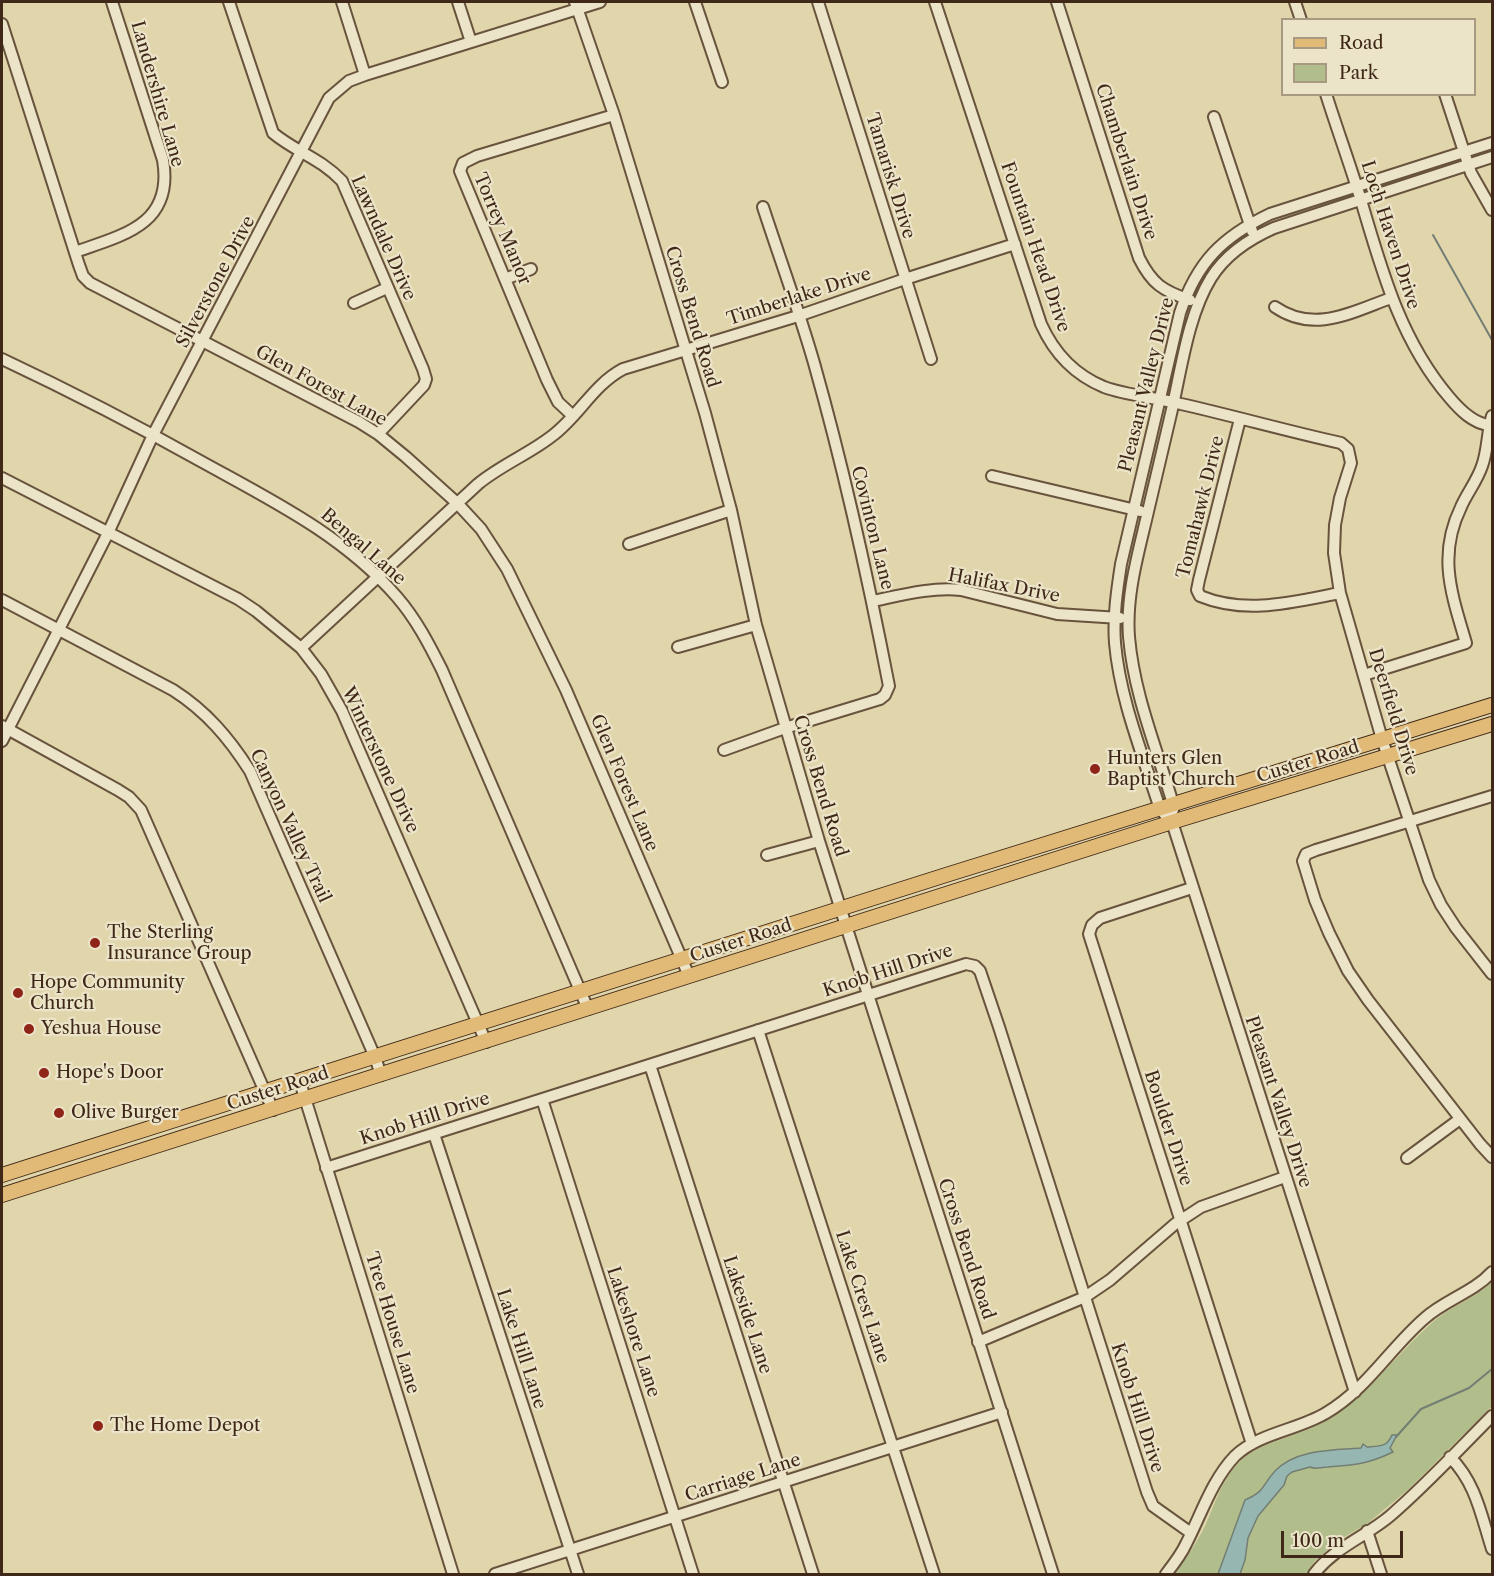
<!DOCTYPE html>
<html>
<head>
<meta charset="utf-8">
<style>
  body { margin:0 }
  #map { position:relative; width:1494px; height:1576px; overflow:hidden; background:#e1d5ac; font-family:"Libre Caslon Text",serif }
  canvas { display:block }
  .frame { position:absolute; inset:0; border:3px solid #3f2818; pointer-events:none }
  .legend { position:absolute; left:1281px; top:18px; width:195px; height:78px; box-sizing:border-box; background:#ece4c9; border:2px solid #a79982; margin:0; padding:8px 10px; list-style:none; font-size:18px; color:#3f2818 }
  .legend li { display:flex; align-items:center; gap:12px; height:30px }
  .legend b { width:30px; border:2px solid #a79982 }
  .scale { position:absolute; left:1281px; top:1531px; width:122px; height:27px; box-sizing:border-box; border:3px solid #3f2818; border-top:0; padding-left:8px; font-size:18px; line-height:21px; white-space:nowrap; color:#3f2818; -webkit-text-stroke:4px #ece4c9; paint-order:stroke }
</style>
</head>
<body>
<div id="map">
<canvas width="1494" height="1576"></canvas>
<div class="frame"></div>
<ul class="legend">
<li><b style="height:8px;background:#e0ba76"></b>Road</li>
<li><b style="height:16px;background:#b1bd8a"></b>Park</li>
</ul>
<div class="scale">100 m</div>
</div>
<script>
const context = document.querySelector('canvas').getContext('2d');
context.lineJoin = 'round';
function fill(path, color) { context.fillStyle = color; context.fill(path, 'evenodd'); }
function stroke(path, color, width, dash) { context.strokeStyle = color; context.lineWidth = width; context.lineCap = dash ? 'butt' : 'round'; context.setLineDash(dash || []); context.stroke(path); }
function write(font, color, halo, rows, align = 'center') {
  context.font = font + ' "Libre Caslon Text",serif'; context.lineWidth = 4.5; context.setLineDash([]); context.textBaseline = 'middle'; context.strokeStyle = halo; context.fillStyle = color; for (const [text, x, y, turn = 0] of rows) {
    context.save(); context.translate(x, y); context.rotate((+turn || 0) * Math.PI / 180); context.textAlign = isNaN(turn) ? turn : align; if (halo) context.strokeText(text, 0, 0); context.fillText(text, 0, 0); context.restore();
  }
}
fill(new Path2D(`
  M1492,1282V1406L1410,1488L1368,1523L1336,1542L1315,1561L1306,1574H1175C1184,1561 1194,1547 1202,1532C1215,1507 1221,1476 1245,1457C1271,1438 1306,1435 1332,1417C1373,1390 1399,1351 1435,1320C1453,1305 1476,1298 1492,1282Z`), '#b1bd8a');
const water = new Path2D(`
  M1392,1435H1397L1390,1448L1393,1452C1368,1464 1355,1465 1328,1467C1320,1467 1317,1470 1310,1467L1292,1472L1287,1476L1284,1485L1258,1516L1248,1538L1245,1560L1240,1574H1218L1245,1500C1266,1491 1262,1485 1275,1471C1296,1449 1333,1450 1361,1448L1363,1444L1367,1447C1380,1446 1387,1447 1392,1435Z`);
fill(water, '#96b7b1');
stroke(water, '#737e74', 1.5);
stroke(new Path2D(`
  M1433,235L1492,340
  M1396,1437L1421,1409L1469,1388L1492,1369`), '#737e74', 2);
const minor = new Path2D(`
  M229,2L273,133C296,152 320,158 342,181L423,369L426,379L424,385L378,434
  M342,2L365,75
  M458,2L471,42
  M575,2L614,115L705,413L731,510L756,625L819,841L1053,1574
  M695,2L722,82
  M818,2L931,359
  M935,2L1041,324C1054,353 1075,375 1104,387C1125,395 1158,398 1181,404C1234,416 1287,431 1341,443L1348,449L1351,463L1340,498L1335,525L1334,553L1340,593L1382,739L1429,880L1441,905L1456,928L1492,974
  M1057,2L1139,258C1152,284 1163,291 1190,300
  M1295,2L1301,20
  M2,24L79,265L83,276L90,283L359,422L378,434L406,457L457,503L481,529L507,569L566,690L689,976
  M1326,94C1338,132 1352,170 1363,207C1383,275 1402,342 1449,397C1459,409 1473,424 1490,425
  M1445,94L1471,173L1492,210
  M1214,117L1252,231
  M75,252C124,235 174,224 163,160L112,2
  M505,279L531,269
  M354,303L387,288
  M1275,307C1314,334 1352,312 1391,298
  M2,359C70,391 138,426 204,463C273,501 344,536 397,597C416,619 429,644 442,670L588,1009
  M573,416L558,402L547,380L460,171L463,163L477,156L614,115
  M1240,419L1199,580L1197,590L1200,596C1246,615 1293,602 1340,593
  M992,476L1140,511
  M2,478L238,599L256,611L301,648L321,674L342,711L486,1042
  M629,544L731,510
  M2,600L173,690C206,711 229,738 250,771L375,1057L381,1075
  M873,601C902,595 931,587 961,590L1057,614L1120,618
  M678,647L756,625
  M301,648L478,484C501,465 529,454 552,436C579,416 593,385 623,369L798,316L905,279L1015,244
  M1364,675L1466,643C1452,595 1437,556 1461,507C1467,493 1477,481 1482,466C1488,450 1487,432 1492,416
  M2,726L118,790L129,797L141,810L273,1110
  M2,741L108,533L153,435L329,98L349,81L365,75L600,2
  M724,750L785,728L880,699L885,695L889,686C868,578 844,469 814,363C799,311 780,259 763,207
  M1492,796L1316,850L1306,854L1303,861L1315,900L1329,933L1348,971L1368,1000L1480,1144L1492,1157
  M1173,810V804C1157,749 1134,695 1129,637C1126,597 1137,558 1146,520C1154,486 1162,452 1170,418C1181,373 1187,317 1211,278C1226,254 1249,239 1274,228L1492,157
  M767,855L819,841
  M1192,888L1100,918L1092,925L1089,934L1252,1444
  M758,1030L934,1574
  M650,1065L813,1574
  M300,1082L453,1574
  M542,1099L693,1574
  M434,1134L578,1574
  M1407,1158L1460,1119
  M326,1168L966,964L975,966L980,971L999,1027L1147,1492L1153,1506L1191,1533
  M978,1342L1085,1297L1110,1280L1175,1224L1201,1207L1285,1177
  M1355,1392L1172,822L1160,809C1143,755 1120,700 1115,643C1113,617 1117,590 1121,564L1180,313C1197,262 1222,237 1270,214L1492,143
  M1450,1457C1476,1483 1481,1515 1492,1549
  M1367,1531L1381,1574
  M495,1574L1002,1412
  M1166,1574C1173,1565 1181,1555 1186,1544C1201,1515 1212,1480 1235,1456C1259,1433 1298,1430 1326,1413C1367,1389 1390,1348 1425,1318C1445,1300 1474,1292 1492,1272
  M1314,1574C1335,1547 1365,1537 1390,1516C1426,1485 1459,1449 1492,1416`);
const major = new Path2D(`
  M2,1175L946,875L1492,705
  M2,1195L1172,822L1492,724`);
stroke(minor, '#68533d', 14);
stroke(major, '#3f2818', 16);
stroke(minor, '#ece4c9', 10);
stroke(major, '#e0ba76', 14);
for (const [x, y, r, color] of [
  [1095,769,6,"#8f2418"],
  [95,943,6,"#8f2418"],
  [18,993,6,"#8f2418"],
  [29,1029,6,"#8f2418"],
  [44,1073,6,"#8f2418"],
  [59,1113,6,"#8f2418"],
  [98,1426,6,"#8f2418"]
]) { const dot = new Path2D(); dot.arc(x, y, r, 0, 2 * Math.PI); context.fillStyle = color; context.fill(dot); stroke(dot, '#ece4c9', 2); }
write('18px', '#3f2818', '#ece4c9', [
  ["Landershire Lane",157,94,74],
  ["Chamberlain Drive",1126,162,72],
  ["Tamarisk Drive",890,176,73],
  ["Torrey Manor",502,229,67],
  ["Loch Haven Drive",1390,235,72],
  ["Lawndale Drive",383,238,66],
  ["Fountain Head Drive",1035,247,71],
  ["Silverstone Drive",216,282,-62],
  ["Timberlake Drive",799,297,-18],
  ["Cross Bend Road",692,317,73],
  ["Pleasant Valley Drive",1147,385,-76],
  ["Glen Forest Lane",321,386,29],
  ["Tomahawk Drive",1201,507,-76],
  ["Covinton Lane",872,528,76],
  ["Bengal Lane",363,547,41],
  ["Halifax Drive",1004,586,11],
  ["Deerfield Drive",1393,712,73],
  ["Winterstone Drive",380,760,65],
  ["Custer Road",1308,762,-17],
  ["Glen Forest Lane",624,783,67],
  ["Cross Bend Road",820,786,73],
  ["Canyon Valley Trail",290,826,65],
  ["Custer Road",741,941,-18],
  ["Knob Hill Drive",888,971,-18],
  ["Custer Road",278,1089,-18],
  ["Pleasant Valley Drive",1278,1102,72],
  ["Knob Hill Drive",425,1119,-18],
  ["Boulder Drive",1168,1128,72],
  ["Cross Bend Road",966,1249,72],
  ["Lake Crest Lane",862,1297,72],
  ["Lakeside Lane",747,1315,72],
  ["Tree House Lane",392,1323,73],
  ["Lakeshore Lane",633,1332,72],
  ["Lake Hill Lane",521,1349,72],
  ["Knob Hill Drive",1137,1408,72],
  ["Carriage Lane",743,1478,-18]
]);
write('18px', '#3f2818', '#ece4c9', [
  ["Hunters Glen",1107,759],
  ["Baptist Church",1107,780],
  ["The Sterling",107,933],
  ["Insurance Group",107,954],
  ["Hope Community",30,983],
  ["Church",30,1004],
  ["Yeshua House",41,1029],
  ["Hope's Door",56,1073],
  ["Olive Burger",71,1113],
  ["The Home Depot",110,1426]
], 'left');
</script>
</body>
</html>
